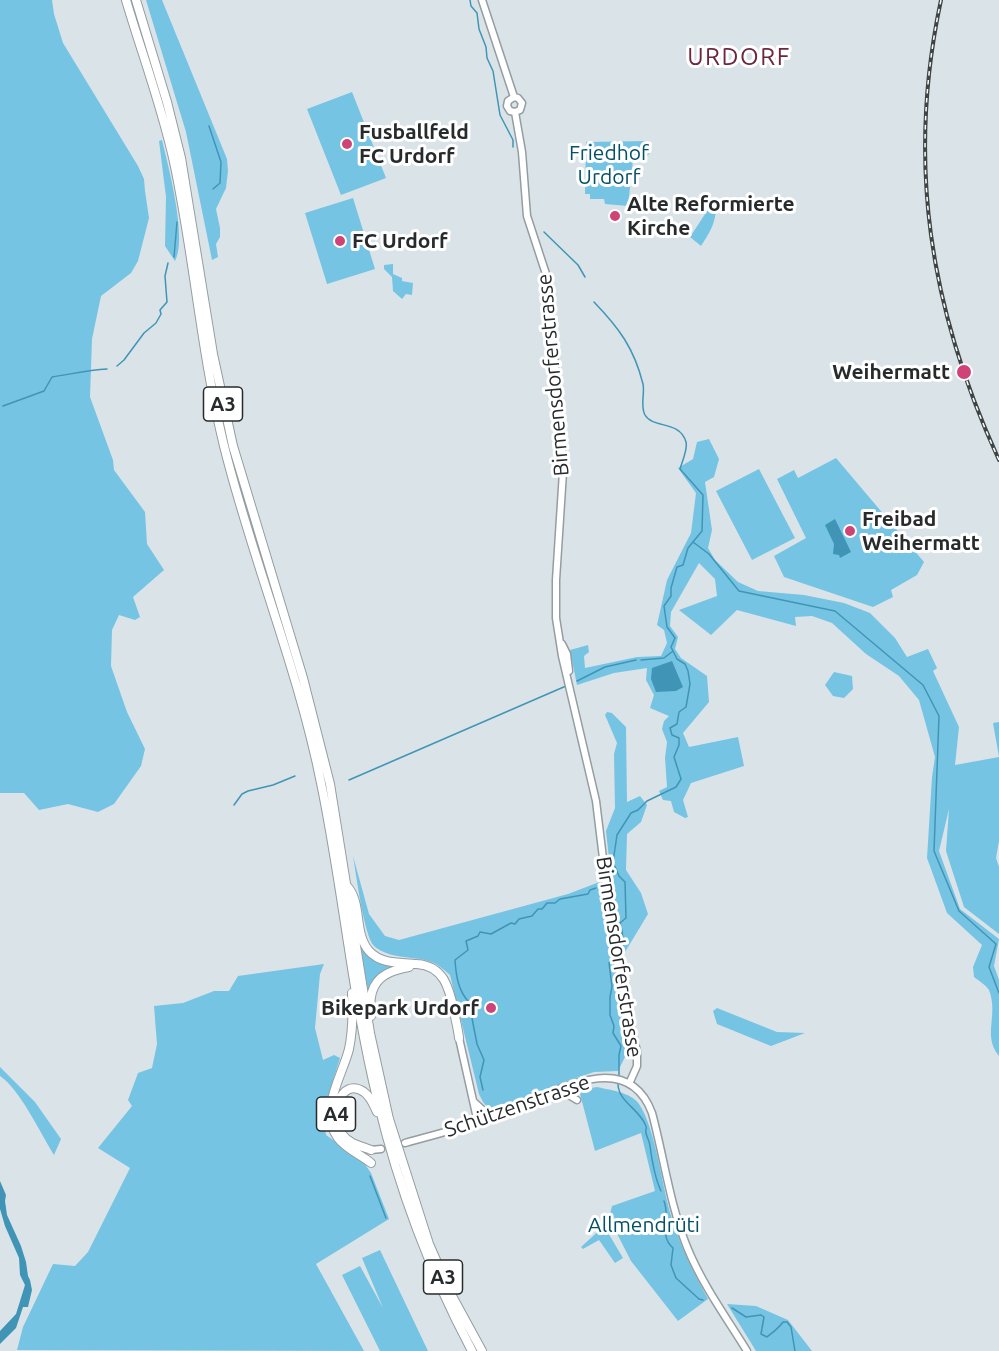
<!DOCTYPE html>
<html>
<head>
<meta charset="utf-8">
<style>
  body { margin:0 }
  canvas { display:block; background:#dae3e7 }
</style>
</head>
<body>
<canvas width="999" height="1351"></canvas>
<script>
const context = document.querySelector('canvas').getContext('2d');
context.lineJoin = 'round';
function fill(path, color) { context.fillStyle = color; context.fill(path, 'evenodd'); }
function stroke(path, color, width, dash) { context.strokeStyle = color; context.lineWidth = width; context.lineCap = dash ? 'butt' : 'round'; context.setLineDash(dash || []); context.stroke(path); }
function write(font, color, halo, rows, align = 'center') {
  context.font = font + ' Ubuntu,sans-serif'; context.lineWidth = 6; context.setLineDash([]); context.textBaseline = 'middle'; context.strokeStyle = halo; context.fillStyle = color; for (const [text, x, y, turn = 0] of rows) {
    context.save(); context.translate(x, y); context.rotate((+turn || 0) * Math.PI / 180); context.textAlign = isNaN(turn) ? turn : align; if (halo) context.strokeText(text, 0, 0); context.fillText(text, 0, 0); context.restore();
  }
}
fill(new Path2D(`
  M0,0H52L54,14L63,43L138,166L144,179L145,191L149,218L138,261L131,273L101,296L92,339L90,397L113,460L114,470L145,512L147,544L164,570L133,597L140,617L135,620L119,615L112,630L111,666L127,712L145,749L141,766L114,804L98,812L68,804L39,810L24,793H0Z
  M146,0H162L227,159L228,171L226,188L216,209L220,228V237L216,244L218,257L212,260L186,132Z
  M352,92L386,178L341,195L307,109Z
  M162,140C168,165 188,240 175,261L165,246L166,197L159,141Z
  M649,141L650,153L644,159L633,160L628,206L605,204L604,199H590V194H585L586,142Z
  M353,198L375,269L327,284L305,213Z
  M709,208L716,210C715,224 709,234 701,246L690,237Z
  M393,264V274L402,278V281L413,283L412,295L406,294L402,299L393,291L392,277L384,269V265Z
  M709,439L719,459L714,477L705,482L712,530L708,548L715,560L738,582L758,591L804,595L844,603L870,613L895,638L907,657L928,649L937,668L933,671L959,727L955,765L999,757L993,723L999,722V841L996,858L999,867V934L964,907L946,851L949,809L939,851L960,909L999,939L994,966L999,980V1056C982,1035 999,1016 989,990C986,985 979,981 974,977L973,967L982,945L947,913L927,858L932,777L935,757L919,700L899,676L866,654L832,623L812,616L795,617L796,626L737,610L711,635L679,610L717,596L715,579L699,563L671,612L670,626L678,637L675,649L681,658L707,676L709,702L683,733L689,747L738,737L744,766L691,783L683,800L688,817L685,818L674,812L671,801L663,800L659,791L667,787L665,758L667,742L662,729L664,721L669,716L650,708L654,695L646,680L647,668L614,673L577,685L570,650L588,645L589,652L584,656L585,668L637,657L661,656L667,643L664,630L657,625L667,580L691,533L696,493L678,468L693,459L697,442Z
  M836,458L924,562L917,575L891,590L893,597L873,607L784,577L774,556L806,538L777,479L794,470L798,478Z
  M759,469L795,538L752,560L716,491Z
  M834,672L852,676L853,689L844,698L833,696L825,685Z
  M607,712L612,713L626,727L627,802L640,796L647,805L641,822L627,834L626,870L641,893L648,914L622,957L617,930L606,831L615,808L614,754L617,743L605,715Z
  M353,856L369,914L385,936L399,940L568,894L602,881L607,923L627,1041L626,1055L618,1071L594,1072L564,1082L500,1111H491L483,1102L479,1094L450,975C433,959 426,960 404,957C394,956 382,953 374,946C364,936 356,873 353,856Z
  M361,949L382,963L396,967C381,971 375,978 368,991Z
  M324,964L320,974L315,1028L323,1060L334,1055L340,1058L323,1113L326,1135L362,1160L371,1173L389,1219L316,1264L364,1351L17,1350L23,1327L53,1264L75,1266L88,1252L130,1168L98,1148L132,1106L128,1100L138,1073L152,1068L157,1044L154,1006L183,1003L214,991H229L238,976Z
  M717,1008L777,1032L805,1033L771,1046L717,1024L713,1011Z
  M0,1067L35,1102L61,1139L54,1155C41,1134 19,1088 0,1076Z
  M597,1087C609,1090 631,1092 639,1104C656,1129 662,1188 672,1219C681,1248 694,1273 708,1299L678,1321L631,1261L609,1218L612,1206L655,1191L641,1133L595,1151L579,1090Z
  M604,1226L623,1258L615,1263L599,1240L583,1249L581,1247Z
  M380,1250L428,1351H380L342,1275L360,1266L383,1308L362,1258Z
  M727,1304L756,1306L788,1320L812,1351H756Z`), '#76c4e4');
fill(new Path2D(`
  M835,519L851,552L840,558L839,555L833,554L834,544L825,525Z
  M672,661L683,687L676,691L656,692L651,679L652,668Z
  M0,1181L6,1195L5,1201L7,1215L21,1246L26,1262L28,1276L30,1280L32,1290L28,1307H23L16,1328L0,1344V1331L16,1314L25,1285L20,1275L19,1258L5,1226L0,1209Z`), '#4095b6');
stroke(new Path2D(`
  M470,0L471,6L477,13L479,29L486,47L487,58L493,71L500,115L513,140V147
  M209,126L221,162L220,183L213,189
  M544,232L578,265L585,277
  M174,257L177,222
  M594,302C619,328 634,348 643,384C645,393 640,406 645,415C653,429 680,420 686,442C688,449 682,462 680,469L703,495L702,531L688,548L683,565L677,567L671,588V596L664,606L667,627L675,638L671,647L677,659L685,664L688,671L690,684L686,707L679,712L677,724L670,728L672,735L679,738V745L674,757L681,779L676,787L647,801L638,810L631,813L617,835L613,862L619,876L625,882L626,918L620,923C623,932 625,948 621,956
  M117,366L124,360L144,333L156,323L161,314L160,310L167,302L165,276L168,263
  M3,406L44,391L52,377C72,374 88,370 107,369
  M693,542L709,554L739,591L835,611L923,685L939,716L934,851L959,911L996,944L989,967L999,993
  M641,660L664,658L673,651
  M577,681L605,667L636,660
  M349,780L566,686
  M234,805L242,794L248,791L273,785L295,776
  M612,960L609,963L612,987L610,997V1015L614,1026L613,1033L621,1046L619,1055V1078
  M618,1082C617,1101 638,1108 645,1124C648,1130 645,1126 646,1133C647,1138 650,1142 650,1146C652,1161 655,1178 661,1191
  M483,1090L480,1077L484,1060L477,1044L471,1013L467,1008L468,1001C458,990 456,975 455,960L468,950L466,941L478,936L480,932L491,934L511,923L515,924L519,919L532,916L538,909H542L547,903H555L560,899L588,894L590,890L596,888
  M370,1176L386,1218
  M664,1201C671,1219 658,1235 673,1248L671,1265L676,1278L699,1299L703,1300
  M732,1308L746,1317L761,1315L764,1317L761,1334L767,1337C772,1333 779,1328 783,1322H787L791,1327L795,1351`), '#4095b6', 1.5);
const major = new Path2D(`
  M482,0L514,97L518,98L522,103L520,110L515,112L510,111L507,106L508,101L514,97
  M515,112L522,152L527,216L546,274L561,429L563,472L556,580V618L562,656L596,801L614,948L637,1052V1066L629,1084
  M562,644L567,654L569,671
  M459,1038L478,1123
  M554,1091L567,1094L577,1100
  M474,1102L485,1112L498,1114
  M405,1143C436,1134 467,1127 497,1116C542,1100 625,1041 652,1113C664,1158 670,1205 687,1247C702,1284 726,1317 747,1351
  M371,1150L381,1149`);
const highway = new Path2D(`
  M126,0C142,54 162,107 174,162C194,256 201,352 224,446C252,559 298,668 321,783C343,889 352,997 378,1102C399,1189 430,1272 472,1351
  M136,0L167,102L181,158L213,354L233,446L303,678L330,784L370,1033L389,1119L429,1244L452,1296L482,1351
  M347,886C363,904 353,932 369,951C382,965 400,962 417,964C444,966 449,988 454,1010C455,1019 458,1028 459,1038
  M352,993C353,1012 353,1030 349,1049C342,1077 318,1111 338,1138C346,1149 360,1154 371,1163
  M371,1016C367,985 379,972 409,967
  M371,1150C361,1146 349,1144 342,1134C329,1117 340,1076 364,1092C371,1097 374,1106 377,1112`);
stroke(major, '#949da0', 9);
stroke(highway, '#949da0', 10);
stroke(major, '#fff', 6);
stroke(highway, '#fff', 8);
const rail = new Path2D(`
  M941,0C906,163 930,310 999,460`);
stroke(rail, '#3f4445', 4);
stroke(rail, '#fff', 1.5, [4.5]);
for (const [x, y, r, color] of [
  [347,144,6,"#cf4376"],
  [615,216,6,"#cf4376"],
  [340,241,6,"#cf4376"],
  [964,372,8,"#cf4376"],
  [850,531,6,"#cf4376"],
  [491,1008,6,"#cf4376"]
]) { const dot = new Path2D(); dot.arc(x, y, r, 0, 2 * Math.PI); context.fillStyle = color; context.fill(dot); stroke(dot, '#fff', 2); }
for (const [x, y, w] of [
  [223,404,39],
  [336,1114,39],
  [443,1277,39]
]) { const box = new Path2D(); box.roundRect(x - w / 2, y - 17, w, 34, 4.5); context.fillStyle = '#fff'; context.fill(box); stroke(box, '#272b2c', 1.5); }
write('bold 20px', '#272b2c', null, [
  ["A3",223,404],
  ["A4",336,1114],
  ["A3",443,1277]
]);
write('bold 21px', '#272b2c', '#fff', [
  ["Fusballfeld",359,132],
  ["FC Urdorf",359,156],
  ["Alte Reformierte",627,204],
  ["Kirche",627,228],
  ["FC Urdorf",352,241],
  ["Weihermatt",950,372,"right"],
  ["Freibad",862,519],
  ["Weihermatt",862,543],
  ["Bikepark Urdorf",479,1008,"right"]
], 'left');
write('21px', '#055067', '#fff', [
  ["Friedhof",609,153],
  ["Urdorf",609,177],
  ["Allmendrüti",644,1225]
]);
write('21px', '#272b2c', '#fff', [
  ["Birmensdorferstrasse",553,375,-95],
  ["Birmensdorferstrasse",619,957,81],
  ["Schützenstrasse",517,1106,-19]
]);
context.letterSpacing = '1.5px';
write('24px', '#6b273e', '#fff', [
  ["URDORF",739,57]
]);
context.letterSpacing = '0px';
</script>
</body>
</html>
